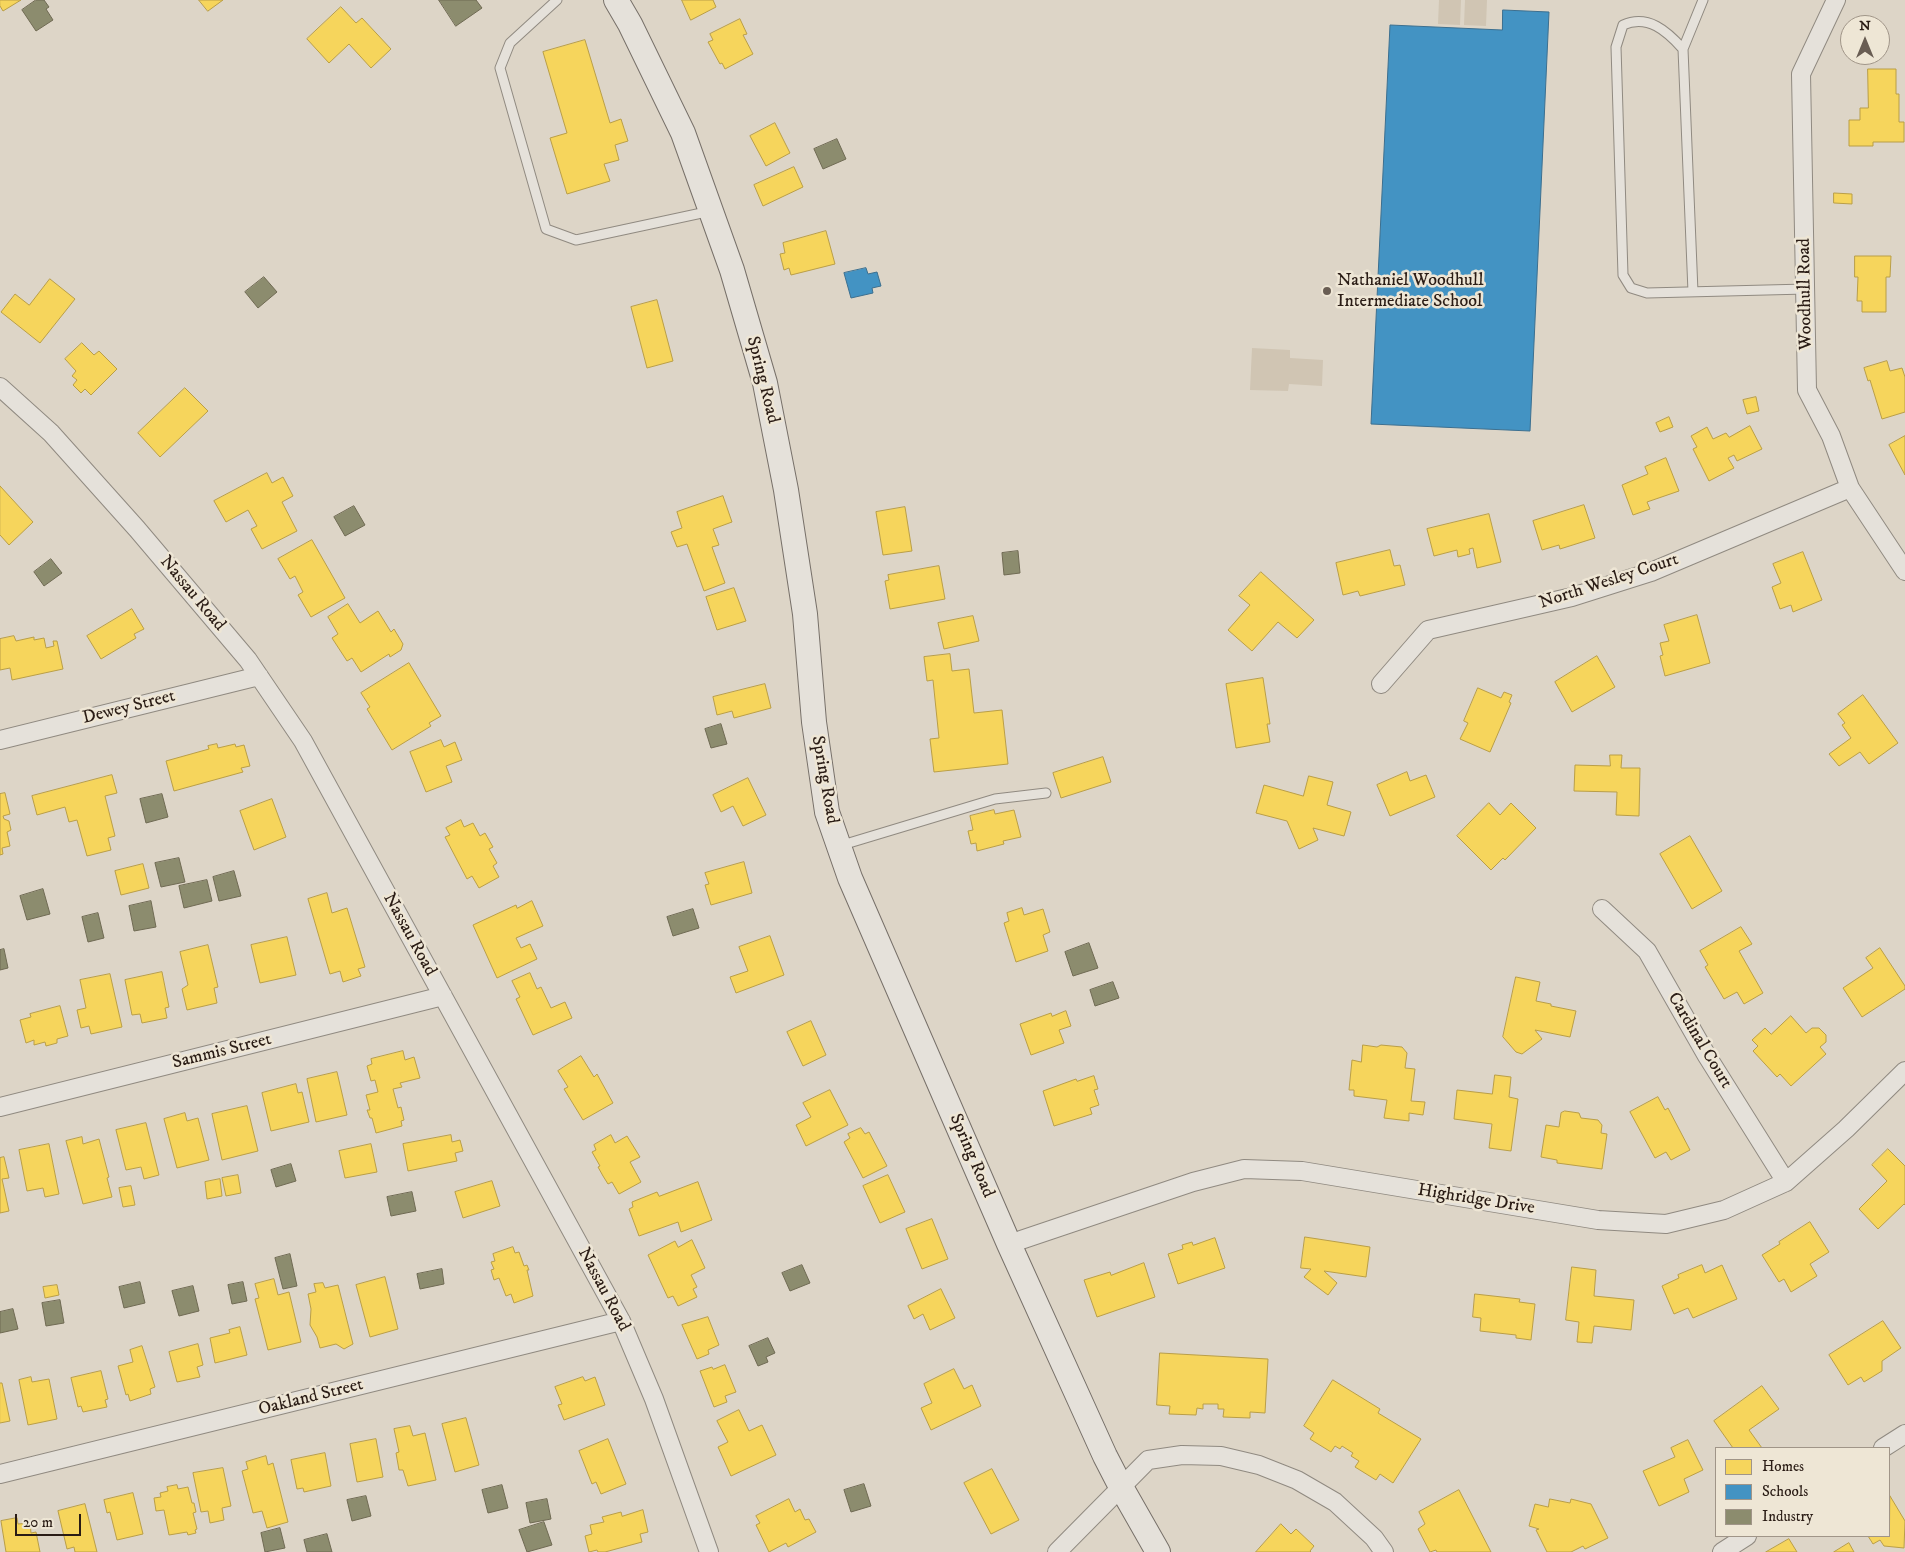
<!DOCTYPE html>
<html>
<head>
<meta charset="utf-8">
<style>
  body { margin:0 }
  #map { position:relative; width:1905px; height:1552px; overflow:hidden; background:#ddd5c7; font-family:"IM FELL DW Pica",serif }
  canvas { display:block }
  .legend { position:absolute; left:1715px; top:1447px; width:175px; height:90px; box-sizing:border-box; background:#eee6d5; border:1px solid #a09588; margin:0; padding:6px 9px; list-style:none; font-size:15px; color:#2a1c15 }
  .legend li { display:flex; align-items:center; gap:10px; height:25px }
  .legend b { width:25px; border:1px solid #a09588 }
  .north { position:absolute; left:1840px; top:15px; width:50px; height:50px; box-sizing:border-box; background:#eee6d5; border:1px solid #a09588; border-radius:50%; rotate:0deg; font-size:14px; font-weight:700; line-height:20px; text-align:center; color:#2a1c15 }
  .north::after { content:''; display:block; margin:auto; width:18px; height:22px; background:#695d53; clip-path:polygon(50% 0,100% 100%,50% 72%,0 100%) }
  .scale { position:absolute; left:15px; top:1514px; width:66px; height:22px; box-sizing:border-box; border:2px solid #2a1c15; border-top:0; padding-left:6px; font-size:15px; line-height:18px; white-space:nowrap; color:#2a1c15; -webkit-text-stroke:4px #eee6d5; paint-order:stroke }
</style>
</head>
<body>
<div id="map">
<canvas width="1905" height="1552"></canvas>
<ul class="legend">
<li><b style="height:14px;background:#f6d55c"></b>Homes</li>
<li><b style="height:14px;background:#4393c3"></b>Schools</li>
<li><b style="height:14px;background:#8c8c6e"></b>Industry</li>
</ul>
<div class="north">N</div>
<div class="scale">20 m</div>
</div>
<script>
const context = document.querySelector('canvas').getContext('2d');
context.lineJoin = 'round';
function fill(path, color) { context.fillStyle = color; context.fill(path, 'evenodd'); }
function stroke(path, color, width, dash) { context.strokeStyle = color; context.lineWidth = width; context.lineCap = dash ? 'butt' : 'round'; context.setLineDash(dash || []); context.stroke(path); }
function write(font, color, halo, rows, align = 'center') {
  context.font = font + ' "IM FELL DW Pica",serif'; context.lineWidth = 5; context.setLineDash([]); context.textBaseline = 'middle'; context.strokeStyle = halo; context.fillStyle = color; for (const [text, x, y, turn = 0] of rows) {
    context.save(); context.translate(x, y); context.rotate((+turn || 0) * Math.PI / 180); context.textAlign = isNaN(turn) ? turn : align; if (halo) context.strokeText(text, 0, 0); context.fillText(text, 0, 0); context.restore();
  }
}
fill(new Path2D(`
  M1439,0H1461L1460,25L1438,24Z
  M1465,0H1487L1486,26L1464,25Z
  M1252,348L1290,350V358L1323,360L1322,386L1289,384L1288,391L1250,390Z`), '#d0c5b3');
const homes = new Path2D(`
  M0,0H21L3,11L0,6Z
  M199,0H223L208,11Z
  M682,0H713L716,7L691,20Z
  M341,7L356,23L362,18L391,49L371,68L349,44L329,63L307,39Z
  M740,19L747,34L743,35L753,54L725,69L722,63L720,64L708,42L713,40L710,34Z
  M585,40L610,123L621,119L628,141L615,145L619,160L604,164L610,181L567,194L550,138L567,133L543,52Z
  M1868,69H1896V94H1899V122H1904V142H1873V146H1849V120H1860V108H1868Z
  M775,123L790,153L766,166L750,136Z
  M794,167L803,187L763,206L754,185Z
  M1834,193L1852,194V204L1834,203Z
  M826,231L835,264L791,275L789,268L784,270L780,254L785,253L783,243Z
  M1855,256H1891L1890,277H1886V312H1862V301H1857L1858,277H1855Z
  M50,279L75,299L40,343L1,312L15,294L29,305Z
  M657,300L673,361L647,368L631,307Z
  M82,343L94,355L99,351L117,369L91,395L85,389L81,393L73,385L77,380L72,376L76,371L65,359Z
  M1887,361L1890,371L1902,368L1905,377V412L1882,419L1870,380L1868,381L1864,368Z
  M185,388L208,411L160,457L138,433Z
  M1756,397L1759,411L1747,414L1743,400Z
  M1669,417L1673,427L1660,432L1656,423Z
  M1750,426L1762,449L1737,461L1734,455L1728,458L1734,468L1709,481L1693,449L1697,447L1691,436L1707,427L1713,439L1726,433L1729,437Z
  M1905,436V475L1889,445Z
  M1666,458L1679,491L1647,502L1650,509L1633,515L1622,485L1648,474L1645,467Z
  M267,473L272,483L283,477L293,496L282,502L297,531L262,549L251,529L257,526L248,510L226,522L214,501Z
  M0,486L33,522L9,545L0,535Z
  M723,496L732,522L713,529L719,545L712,547L725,583L704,591L687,544L677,547L671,532L682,528L677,512Z
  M1584,505L1595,538L1560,549L1559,545L1542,550L1533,521Z
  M905,507L912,551L883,555L876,512Z
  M1489,514L1501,562L1477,568L1473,548L1469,549L1470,554L1458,557L1457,550L1434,556L1427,529Z
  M312,540L345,598L311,617L298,595L303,592L295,576L290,579L278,559Z
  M1390,550L1394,566L1400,565L1405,585L1360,596L1358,591L1343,595L1336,563Z
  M1803,552L1822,600L1793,612L1791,605L1780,609L1772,587L1781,583L1773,564Z
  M939,566L945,599L890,609L885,581L889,580L888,575Z
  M1261,572L1314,620L1297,638L1278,622L1252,651L1228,630L1250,605L1239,596Z
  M734,588L746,621L717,630L706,597Z
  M348,604L360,623L378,611L391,632L394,629L403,644L401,650L390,657L389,654L361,672L352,658L347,661L332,638L338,634L328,617Z
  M132,609L144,629L134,634L136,638L101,659L87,636Z
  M1697,615L1710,663L1665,676L1660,656L1663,655L1660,643L1669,641L1664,625Z
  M973,616L979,641L944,649L938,623Z
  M14,636L16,641L34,637V640L44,638L46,648L54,646L53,641H57L63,669L12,680L10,668L0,670V639Z
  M950,654L952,671L969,669L974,713L1002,710L1008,764L934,772L930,739L939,738L933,680L927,681L924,657Z
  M1597,656L1615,687L1572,712L1555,682Z
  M409,663L441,716L429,723L431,726L392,750L367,709L370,707L361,693Z
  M1263,678L1270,724H1267L1270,742L1236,748L1226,684Z
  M765,684L771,708L734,718L732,711L717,715L713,697Z
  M1478,688L1501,698L1504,692L1512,695L1509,702L1511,703L1490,752L1460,739L1468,723L1464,721Z
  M1863,695L1898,743L1869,764L1860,752L1839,766L1829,754L1851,738L1842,725L1845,723L1838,714Z
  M441,740L444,747L455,742L462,760L446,766L452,782L426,792L410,752Z
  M217,744L218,748L235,744L236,747L244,745L250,766L241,768L243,772L174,791L166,761L209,749L208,746Z
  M1610,755H1622L1621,768H1640L1639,816L1616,815L1617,792L1574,791L1575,765L1610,766Z
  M1103,757L1111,782L1061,798L1053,773Z
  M1407,772L1410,781L1426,775L1435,797L1390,816L1377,785Z
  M112,775L117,793L105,796L115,836L108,838L111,850L87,856L77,820L69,822L65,807L37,815L32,796Z
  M1309,776L1333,782L1327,805L1351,812L1344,836L1313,828L1318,840L1299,849L1287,821L1256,813L1264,785L1303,796Z
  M748,778L766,815L743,826L733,806L721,812L713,795Z
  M5,793L10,814L3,816L4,819L9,821L11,830L7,832L10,846L2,848L3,854L0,855V794Z
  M272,799L286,837L254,850L240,811Z
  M1489,803L1500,815L1511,803L1536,828L1505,860L1503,858L1491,870L1457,836Z
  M994,810L995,814L1014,810L1021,837L1003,841L1004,844L977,851L976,843L971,844L968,831L973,830L970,816Z
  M461,820L464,827L473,823L480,836L485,833L493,847L489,849L497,863L493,866L499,877L479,888L472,876L467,879L445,837L450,835L446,828Z
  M1690,836L1722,891L1692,909L1660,854Z
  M744,862L752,893L711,905L705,885L709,884L705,873Z
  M143,864L149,888L121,895L115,871Z
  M327,893L332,913L347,908L365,967L358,969L361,976L343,982L340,971L330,974L308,899Z
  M532,901L543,926L516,938L521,948L530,944L537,959L497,978L473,925L516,905L517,908Z
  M1022,908L1024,915L1043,909L1050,932L1043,935L1048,951L1016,962L1004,923L1009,921L1007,913Z
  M1741,927L1752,944L1739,951L1763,993L1744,1004L1737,992L1724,999L1705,967L1708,965L1700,951Z
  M770,936L784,975L736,993L730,977L748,971L739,947Z
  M287,937L296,975L260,983L251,945Z
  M208,945L218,987L214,988L217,1003L187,1010L182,989L188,985L180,952Z
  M1880,948L1905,986V989L1862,1017L1843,988L1873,968L1866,958Z
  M162,972L169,1007L165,1008L167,1018L142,1023L140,1014L132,1015L125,980Z
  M530,973L537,989L541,987L551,1008L565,1002L572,1018L533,1035L516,999L520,997L512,981Z
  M110,974L122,1027L91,1034L89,1026L81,1028L77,1010L86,1008L80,980Z
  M1516,977L1540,982L1536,1001L1551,1004V1006L1576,1011L1570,1037L1535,1030L1542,1039L1522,1054L1516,1052L1503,1037Z
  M60,1006L68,1036L57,1039V1043L46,1046L45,1042L34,1045V1040L26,1043L20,1020L31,1017L30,1014Z
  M1066,1011L1071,1026L1059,1030L1064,1043L1031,1055L1020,1024L1051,1013L1052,1016Z
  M1791,1016L1806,1033L1812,1028H1819L1826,1035V1042L1820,1047L1826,1054L1791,1086L1780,1074L1777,1077L1753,1051L1758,1046L1752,1040L1765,1028L1771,1034Z
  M811,1021L826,1055L803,1066L787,1032Z
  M1363,1045L1377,1047L1381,1045L1402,1047L1407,1053L1405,1068L1415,1069L1411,1101L1425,1102L1423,1115L1409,1113V1121L1384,1118L1387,1100L1354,1096V1090H1349L1352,1060L1361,1062Z
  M403,1051L405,1060L414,1057L420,1078L400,1083L402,1087L393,1089L398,1108L401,1107L404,1120L401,1121L402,1126L376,1133L372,1118H370L367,1110H370L366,1095L378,1092L375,1080L371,1081L367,1066L372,1064L371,1059Z
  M581,1056L594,1077L597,1074L613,1103L583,1120L564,1089L568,1087L558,1071Z
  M337,1072L347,1115L316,1122L307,1079Z
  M1495,1075L1511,1077L1509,1097L1518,1099L1511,1151L1489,1148L1492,1124L1454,1119L1457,1090L1492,1094Z
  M1094,1076L1098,1089L1094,1090L1099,1105L1090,1108L1092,1114L1054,1126L1043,1091L1076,1079L1077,1081Z
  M296,1084L298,1093L302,1092L309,1122L271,1131L262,1093Z
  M830,1090L848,1125L806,1146L796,1125L811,1117L803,1103Z
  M1658,1097L1665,1110L1668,1108L1690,1150L1671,1160L1666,1152L1655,1158L1630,1112Z
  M247,1106L258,1151L222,1160L212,1114Z
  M1565,1111L1579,1113L1581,1118L1598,1120L1602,1125L1601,1133L1607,1134L1602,1169L1557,1163V1160L1541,1157L1546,1125L1559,1127L1561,1113Z
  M185,1113L187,1121L198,1118L209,1160L177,1168L164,1119Z
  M146,1123L159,1175L144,1179L141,1167L126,1170L116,1130Z
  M861,1128L865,1134L869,1132L887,1166L863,1178L844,1142L850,1138L848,1134Z
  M451,1135L452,1142L460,1140L463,1151L455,1153L457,1161L408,1171L403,1144Z
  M611,1135L615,1143L627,1136L640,1157L630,1162L641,1182L619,1194L612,1182L608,1184L603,1176L598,1167L600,1166L592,1152L596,1150L594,1145Z
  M82,1137L83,1144L99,1139L109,1177L107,1178L112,1197L83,1204L66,1141Z
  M49,1144L59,1194L45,1197L43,1188L27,1191L19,1150Z
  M371,1144L377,1172L345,1178L339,1151Z
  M1888,1149L1905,1166V1205L1904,1204L1878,1229L1859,1209L1887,1181L1872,1165Z
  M4,1157L9,1178L2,1179L9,1211L0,1213V1158Z
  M238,1175L241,1193L226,1196L222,1178Z
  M888,1175L905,1212L880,1223L863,1186Z
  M220,1179L222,1196L207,1199L205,1182Z
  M492,1181L500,1206L463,1218L455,1192Z
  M698,1182L712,1220L681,1232L678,1222L639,1236L629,1209L633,1207L632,1202L657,1192L659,1196Z
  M131,1186L135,1205L123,1207L119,1188Z
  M932,1219L948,1259L922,1269L906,1229Z
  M1810,1222L1829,1252L1810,1264L1817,1276L1791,1292L1784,1279L1779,1282L1762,1255L1780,1244L1779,1242Z
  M1305,1237L1370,1247L1366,1277L1324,1271L1337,1283L1328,1295L1304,1277L1311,1269L1301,1268Z
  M1215,1238L1225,1268L1178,1284L1168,1254L1183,1249L1182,1245L1192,1242L1193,1245Z
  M692,1240L705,1268L691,1275L697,1287L693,1289L697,1297L678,1306L673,1296L668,1298L648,1255L675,1241L678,1247Z
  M513,1247L515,1253L519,1252L524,1266L527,1265L529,1270H527L533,1296L514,1303L511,1294L506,1296L499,1278L494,1280L491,1270L494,1269L491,1262L495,1261L493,1254Z
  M1144,1263L1155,1297L1097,1317L1084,1280L1110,1272L1111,1275Z
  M1702,1265L1705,1273L1722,1265L1737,1299L1693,1318L1688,1308L1674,1314L1662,1286L1679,1278L1678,1275Z
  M1572,1267L1596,1270L1594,1296L1634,1300L1631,1330L1594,1326L1592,1343L1577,1342L1579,1322L1566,1320Z
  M385,1277L398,1329L370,1337L356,1285Z
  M274,1279L278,1295L289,1292L301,1342L268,1350L255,1299L259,1298L255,1284Z
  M323,1283L325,1288L338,1285L353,1344L344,1349L336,1344L320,1348L317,1337L310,1325L311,1309L308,1294L316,1292L314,1284Z
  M57,1285L59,1295L45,1298L43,1287Z
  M941,1289L955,1318L930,1330L923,1314L914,1319L908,1306Z
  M1475,1294L1520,1299L1519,1302L1535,1304L1531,1340L1516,1338V1335L1480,1331L1481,1318L1473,1317Z
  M708,1317L719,1345L708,1350L709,1354L697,1359L682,1325Z
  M1883,1321L1901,1348L1882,1361V1371L1864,1382L1861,1377L1848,1385L1829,1355Z
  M240,1327L247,1355L215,1363L210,1338L230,1333L229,1330Z
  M198,1344L203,1365L197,1367L200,1377L177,1382L169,1352Z
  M142,1346L155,1387L150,1389L151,1394L130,1401L128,1394L126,1395L118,1366L133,1362L130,1350Z
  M1160,1353L1268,1359L1265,1413L1250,1412V1418L1223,1417L1224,1409H1218V1404H1203V1409L1197,1408L1196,1415L1169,1414L1170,1406L1157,1405Z
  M725,1365L736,1392L725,1396L727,1402L714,1407L700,1371L712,1367L713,1369Z
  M954,1369L964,1389L972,1385L981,1406L931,1430L921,1408L932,1403L924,1384Z
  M101,1371L108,1399L105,1400L107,1407L83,1412L81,1406L78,1407L71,1378Z
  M31,1377L32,1382L49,1379L57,1419L28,1425L19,1380Z
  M583,1377L585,1381L595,1377L605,1405L564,1420L558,1405L562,1404L555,1387Z
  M1333,1380L1380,1409L1378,1413L1421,1439L1393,1483L1380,1474L1376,1480L1355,1467L1359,1461L1351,1456L1353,1453L1342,1446L1340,1449L1335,1446L1331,1452L1310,1439L1314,1433L1304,1426Z
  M0,1383H2L10,1421L0,1423Z
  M1762,1386L1779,1409L1749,1430L1762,1448H1733L1714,1421Z
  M739,1410L749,1431L762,1425L776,1455L731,1476L718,1447L728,1442L717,1421Z
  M466,1418L479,1465L455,1472L442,1424Z
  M410,1426L413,1436L425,1433L436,1480L408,1486L403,1470H399L396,1453L399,1452L394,1429Z
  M376,1439L383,1477L357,1482L350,1444Z
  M608,1439L626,1484L601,1494L596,1482L592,1484L579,1451Z
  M1688,1440L1703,1470L1684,1479L1689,1492L1659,1506L1643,1471L1675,1457L1671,1448Z
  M325,1453L331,1486L304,1492L303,1488L297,1489L291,1460Z
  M266,1456L268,1465L273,1463L288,1522L267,1528L262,1511L253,1513L242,1471L248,1469L246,1462Z
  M223,1468L231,1506L222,1508L224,1520L210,1523L208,1511L201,1512L193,1473Z
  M992,1469L1019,1520L991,1534L964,1483Z
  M177,1485L178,1489L188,1487L192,1503H194L196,1512L193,1513L197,1529L195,1530L196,1533L188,1535L187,1532L169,1535L164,1510L156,1511L154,1498L161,1497L160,1493L168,1491L167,1487Z
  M1459,1490L1491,1552H1437L1436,1550L1430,1552L1418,1529L1425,1524L1419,1512Z
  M133,1493L143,1534L117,1540L110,1512L107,1513L104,1500Z
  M1890,1496L1905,1521L1904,1548L1884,1546L1880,1540L1873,1544L1868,1536H1889Z
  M789,1499L795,1512L800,1509L805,1520L809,1519L816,1532L788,1547L786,1543L769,1552L756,1525L760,1523L756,1516Z
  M1550,1499L1570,1503L1571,1499L1591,1504L1608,1538L1585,1549L1583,1546L1571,1552H1547L1536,1530L1539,1529L1529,1526L1535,1504L1548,1507Z
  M85,1504L97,1552H75L74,1547L67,1549L58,1511Z
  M643,1510L648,1532L640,1534L642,1542L605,1552H598L597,1550L589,1552L585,1536L592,1534L590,1525L604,1522L602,1517L621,1512L622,1516Z
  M17,1518L18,1524L30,1523L31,1533L36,1532L40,1552H6L1,1521Z
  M1281,1524L1291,1534L1296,1529L1314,1546L1310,1551L1311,1552H1256Z
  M1789,1539L1797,1552H1766Z
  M1849,1543L1854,1552H1834Z`);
fill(homes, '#f6d55c');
stroke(homes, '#b99e47', 1);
const schools = new Path2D(`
  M1503,10L1549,12L1530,431L1371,424L1390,25L1502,30Z
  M866,268L868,274L877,272L881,286L872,288L873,293L851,298L844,273Z`);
fill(schools, '#4393c3');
stroke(schools, '#3c6f8f', 1);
const industry = new Path2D(`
  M36,0H44L49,7L46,9L53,20L36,31L22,10Z
  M439,0H476L482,8L456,26Z
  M837,139L846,159L823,169L814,149Z
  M264,277L277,292L258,308L245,292Z
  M354,506L365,525L345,536L334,517Z
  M1018,551L1020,573L1004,575L1002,553Z
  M51,559L62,573L44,586L34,572Z
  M721,724L727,744L711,748L705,729Z
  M162,794L168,817L146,823L140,799Z
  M179,858L185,882L161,887L155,863Z
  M234,871L241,896L219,901L213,877Z
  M207,880L212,901L184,908L179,886Z
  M43,889L50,914L27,920L20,896Z
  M151,901L156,927L134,931L129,906Z
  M693,909L699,928L673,936L667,917Z
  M98,913L104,938L88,942L82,917Z
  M1089,943L1098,968L1073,976L1065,952Z
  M4,949L8,968L0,970V950Z
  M1113,982L1119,998L1095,1006L1090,990Z
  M291,1164L296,1181L276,1187L271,1170Z
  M412,1192L416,1211L391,1216L387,1197Z
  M290,1254L297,1286L283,1289L275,1258Z
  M802,1265L810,1283L790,1291L782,1273Z
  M442,1269L444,1284L420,1289L417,1274Z
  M140,1282L145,1303L124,1308L119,1287Z
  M243,1282L247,1301L232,1304L228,1285Z
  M193,1286L199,1311L179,1316L172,1291Z
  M60,1300L64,1323L46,1326L42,1303Z
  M13,1309L18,1329L0,1333V1312Z
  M768,1338L775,1353L766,1357L768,1362L758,1366L749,1346Z
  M864,1484L871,1506L851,1512L844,1490Z
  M502,1485L508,1508L488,1513L482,1490Z
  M366,1496L371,1516L352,1521L347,1500Z
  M547,1499L551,1519L530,1523L526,1503Z
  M544,1522L552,1545L527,1552L519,1530Z
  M280,1528L285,1548L265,1552L261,1533Z
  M327,1534L332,1552H307L304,1540Z`);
fill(industry, '#8c8c6e');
stroke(industry, '#6f6a53', 1);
const service = new Path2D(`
  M557,0L510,43L500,68L546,229L576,240L711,211
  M1683,49C1667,31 1648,14 1623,25L1616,47L1623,275L1631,288L1647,293L1806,289
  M1693,292L1683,49L1703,0
  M839,846L995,799L1046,793`);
const minor = new Path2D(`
  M1836,0L1801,74L1807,390L1831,436L1850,488L1905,571
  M0,387L51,433L137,529L248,660L303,741L621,1321L654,1399L709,1552
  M1381,684L1428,630L1572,597L1651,572L1850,488
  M0,740L259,676
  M1602,909L1647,951L1707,1056L1786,1182
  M0,1107L443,996
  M1009,1244L1193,1182L1244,1169L1302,1171L1598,1220L1666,1224L1724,1210L1786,1182L1846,1129L1905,1071
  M1883,1448L1905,1434
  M0,1474L621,1321
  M1057,1552L1148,1460L1182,1455L1221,1456L1259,1465L1297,1480L1335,1502L1374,1538L1384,1552
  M1722,1552L1747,1536`);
const secondary = new Path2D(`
  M616,0L630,24L683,133L732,270L765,383L786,490L805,614L814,722L827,812L850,878L1009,1244L1105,1456L1121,1487L1158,1552`);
stroke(service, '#908a81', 11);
stroke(minor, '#908a81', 20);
stroke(secondary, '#777069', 26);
stroke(service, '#e5e1da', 9);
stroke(minor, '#e5e1da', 18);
stroke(secondary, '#e5e1da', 24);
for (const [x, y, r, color] of [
  [1327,291,5,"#695d53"]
]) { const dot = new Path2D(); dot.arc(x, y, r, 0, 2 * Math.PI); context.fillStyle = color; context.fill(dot); stroke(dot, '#eee6d5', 2); }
write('18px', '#2a1c15', '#eee6d5', [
  ["Nathaniel Woodhull",1337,281],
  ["Intermediate School",1337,302]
], 'left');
write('18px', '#2a1c15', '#eee6d5', [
  ["Woodhull Road",1806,294,-91],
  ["Spring Road",762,380,76],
  ["North Wesley Court",1609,582,-18],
  ["Nassau Road",192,594,50],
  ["Dewey Street",129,708,-14],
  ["Spring Road",824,780,80],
  ["Nassau Road",409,935,61],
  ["Cardinal Court",1699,1041,59],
  ["Sammis Street",222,1052,-14],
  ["Spring Road",971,1156,67],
  ["Highridge Drive",1476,1200,9],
  ["Nassau Road",603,1290,62],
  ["Oakland Street",311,1398,-14]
]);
</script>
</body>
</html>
